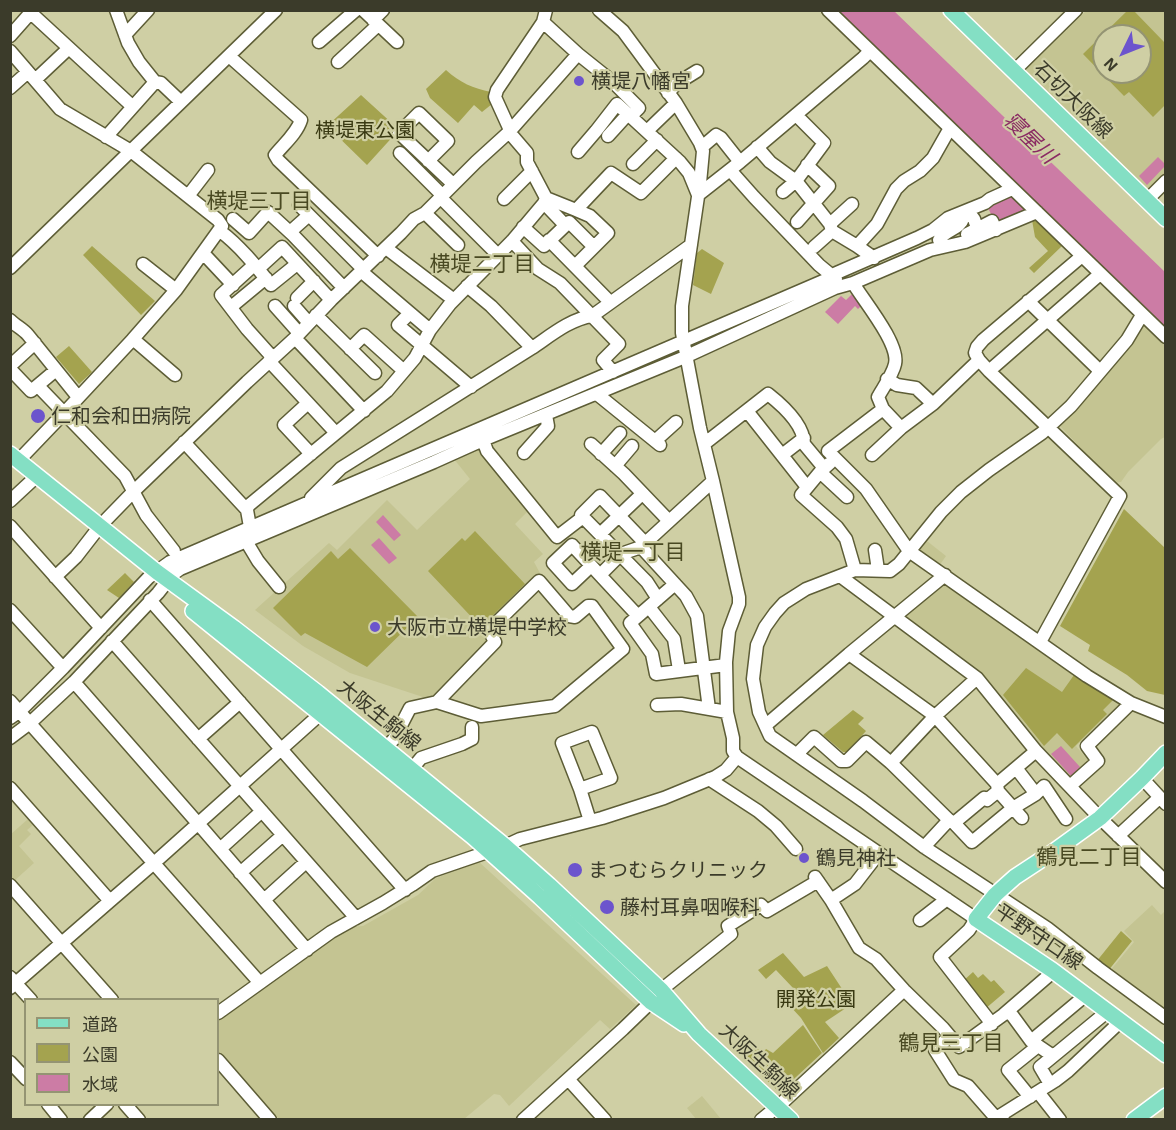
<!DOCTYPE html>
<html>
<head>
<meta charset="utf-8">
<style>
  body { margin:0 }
  #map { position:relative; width:1176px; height:1130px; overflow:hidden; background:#cfcfa4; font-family:"Exo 2","Noto Sans JP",sans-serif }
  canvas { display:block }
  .frame { position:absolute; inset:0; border:12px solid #3b3b2a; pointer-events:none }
  .legend { position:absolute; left:24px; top:998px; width:195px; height:108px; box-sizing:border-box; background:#cfcfa4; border:2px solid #949473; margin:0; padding:8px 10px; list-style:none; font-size:18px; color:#3b3b2a }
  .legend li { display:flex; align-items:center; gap:12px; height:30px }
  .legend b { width:30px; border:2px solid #949473 }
  .north { position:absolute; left:1092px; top:24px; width:60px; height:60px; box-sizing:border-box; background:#cfcfa4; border:2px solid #949473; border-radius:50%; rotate:227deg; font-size:16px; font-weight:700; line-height:24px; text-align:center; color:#3b3b2a }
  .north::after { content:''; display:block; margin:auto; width:21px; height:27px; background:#6c54cd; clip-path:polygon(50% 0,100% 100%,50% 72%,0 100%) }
</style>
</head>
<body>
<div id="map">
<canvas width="1176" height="1130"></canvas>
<div class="frame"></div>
<ul class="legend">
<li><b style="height:8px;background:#84dfc4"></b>道路</li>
<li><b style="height:16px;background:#a4a34f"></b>公園</li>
<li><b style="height:16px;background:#cc7ca5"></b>水域</li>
</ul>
<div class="north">N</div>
</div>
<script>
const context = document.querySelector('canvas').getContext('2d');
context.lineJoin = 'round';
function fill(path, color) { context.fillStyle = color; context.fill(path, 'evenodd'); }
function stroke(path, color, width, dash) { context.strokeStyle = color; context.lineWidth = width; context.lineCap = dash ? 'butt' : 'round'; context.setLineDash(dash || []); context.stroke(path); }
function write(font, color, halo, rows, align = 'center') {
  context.font = font + ' "Exo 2","Noto Sans JP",sans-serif'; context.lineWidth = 4.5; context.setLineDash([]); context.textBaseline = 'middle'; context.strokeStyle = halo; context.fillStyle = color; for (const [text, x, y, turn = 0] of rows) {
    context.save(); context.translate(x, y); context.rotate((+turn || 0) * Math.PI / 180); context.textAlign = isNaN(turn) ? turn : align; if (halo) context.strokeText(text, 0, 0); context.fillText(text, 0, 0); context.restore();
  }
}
fill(new Path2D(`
  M1086,11H1165V174L1148,191L1025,70ZM1104,36H1140V72H1104Z
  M1143,324L1165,346V437L1161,439L1128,472L1121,482L1114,483L1058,424Z
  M481,447L529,510L515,524L543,554L534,562L541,575L489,625V640L432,700L350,673L303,646L255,610L329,543L337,550L387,500L417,530L470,479L454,459Z
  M927,541L946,556L939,566L919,551Z
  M944,582L1121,703L1076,746L1091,764L1071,781L981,675L902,618Z
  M28,819L33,825L27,830L31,834L19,846L34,863L14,881L11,877L10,835Z
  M479,862L636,1005L610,1029L600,1020L509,1106L500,1095L494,1094L464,1119H279L225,1062L218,1052V1019L326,941L352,927L363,926L418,895L436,878Z
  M1152,905L1161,915L1165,911V1015L1109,972L1134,942L1124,931Z
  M702,1096L721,1119H696L687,1108Z`), '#c4c492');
fill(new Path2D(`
  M1127,11H1134L1165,43V105L1153,117L1129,92L1124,96L1083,54ZM1104,36H1140V72H1104Z
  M446,70C460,83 473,88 491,92L492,104L482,112L474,105L458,123L430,98L426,89Z
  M361,95L395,126L397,132L367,165L327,126Z
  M1035,219L1062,246L1034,273L1029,268L1048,251L1035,237L1032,220Z
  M92,246L155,301L141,315L83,255Z
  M702,249L724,263L711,294L693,285L697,253Z
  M69,346L92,372L79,384L56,357Z
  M1124,509L1165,548V695L1147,691L1127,675L1088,651L1090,645L1060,626Z
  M475,531L525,584L481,627L428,571L462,538L465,541Z
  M350,548L418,617L367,667L305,633L301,636L273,608L331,551L338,559Z
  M125,573L134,582L119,598L107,590Z
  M1026,668L1062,692L1074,675L1113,700L1103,710L1107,714L1072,749L1057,733L1044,746L1003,695Z
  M853,710L864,718L858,724L866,731L847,752H843L823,735Z
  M1121,931L1132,941L1108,971L1096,962Z
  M783,953L804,977L827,966L852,1004L825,1022L839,1038L823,1053L801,1018L778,993L782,989L787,993L793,988L776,970L766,979L758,970Z
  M973,972L978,978L983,974L991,982L994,980L1005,992L985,1009L962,982Z
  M803,1025L822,1053L782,1090H777L743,1058L755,1046L763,1053L766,1049L773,1053Z`), '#a4a34f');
fill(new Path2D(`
  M834,11H894L1165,272V331L1036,206L995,222L988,208L998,203V201L1011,195Z
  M1158,157L1165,164V166L1147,185L1139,176Z
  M853,293L863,304L858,309L855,306L838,324L825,312L841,296L846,300Z
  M383,515L401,535L394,541L376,522Z
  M379,538L397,558L389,564L371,545Z
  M1061,746L1080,767L1071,776L1051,754Z`), '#cc7ca5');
const minor = new Path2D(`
  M116,10L128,43L139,62L155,82L161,83L181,102
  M363,10L397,42
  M599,10L623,31L640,54L676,103L700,143L703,151L700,183L682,306V333L700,428L713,481L739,597V604L729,631L726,662L727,712L733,738V751L737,757L976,919L969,930L940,957L992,1024
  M828,10L1166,337
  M31,13L132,106
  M373,20L383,10
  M543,22L578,54L613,82L639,108L631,116
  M125,35L148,10
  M10,36L33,10
  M319,42L356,10
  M10,51L60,109L131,151L218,220L222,226L176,290L133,339L64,413L125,476L146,515L174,551
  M229,56L301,120C297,133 284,144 275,155L278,160L378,256
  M338,62L378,25
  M1014,71L1076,10
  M35,80L69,48
  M10,88L28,72
  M668,93L676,84L697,71
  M510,130L495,97L497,90L543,22L546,10
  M647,131L676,103
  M608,136L628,114
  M106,137L155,82
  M702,147L716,135L721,138L740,162
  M757,147L770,162L796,181L830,224
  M578,152L596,131L617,104L680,162L689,173L698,195L740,162L863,58L870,51
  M400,153L442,195
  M428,161L448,141L419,113L399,133L453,184
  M633,164L657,140
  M730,170L754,197L819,265L836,279
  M783,192L796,181L824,143L796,115
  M188,196L208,170
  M440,197L498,255
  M546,198L576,210L611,173L641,193L676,158
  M504,199L532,171
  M1147,200L1166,181
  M544,203L565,225
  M299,205L364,270
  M576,210L590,216L608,233L594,247
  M425,213L458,245
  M233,219L249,233L268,212L293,235L344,288
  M797,222L829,186L807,165
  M523,227L544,246L569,222L594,247L575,266
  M220,231C239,245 256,266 271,285L297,264
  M832,231L857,246L874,258
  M290,232L309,215
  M967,234L992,221L996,230
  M549,240L610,302
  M939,240C947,228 959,231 964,217L971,215L974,219L977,228
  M512,241L538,269L560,283L619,344L603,360L613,372
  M857,246L877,224L896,189L904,181L920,171L933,158L950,128
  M814,247L832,231L830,224L852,204
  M386,248L454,300
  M203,253L233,285
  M143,264L176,290
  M254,265L221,295L247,329L273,358
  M10,268L276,10
  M258,269L282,247L331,300
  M362,272L430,330
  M853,283C863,300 900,344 895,364C893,374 883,388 878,397L883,409L828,451L866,489L909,551L1087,676L1131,703L1166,717
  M467,286L491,306L532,348
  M297,298L314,281
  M1028,301L1100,371
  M275,306L299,333
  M294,306L309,323
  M231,307L266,278
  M410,313L398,325L471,387
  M316,315L375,373
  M1142,315L1127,340L1071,406L1042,433L989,470L961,492L941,512L899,564L890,571L855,570L806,589L784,603L775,613L765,627L757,645L753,679L759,712L770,736L863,801L924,847L1047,928L1098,968L1166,1018
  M10,320C16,326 23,329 28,335L78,397
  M295,338L364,411
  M133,339L175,375
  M350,349L364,335L404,371
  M269,361L336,433
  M10,366L35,343
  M10,369L31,391L56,370
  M989,371L1100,274
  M887,379L897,385L916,388L933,404
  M597,394L660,445
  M308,403L284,425L311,454
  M883,409L901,428
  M747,411L807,487
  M483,440L487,451L557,537L583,517
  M655,441L676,422
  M184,442L247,510
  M591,444L624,474L669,521
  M704,444L768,394C782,405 804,425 804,444L824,468
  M524,453L548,426L546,415
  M601,454L620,433
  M782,455L804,438
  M872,455L901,428L933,404L979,360
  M19,460L64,413L38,386
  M830,463L820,472L801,495L837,527L846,539L855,570
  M615,466L632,446
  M820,472L847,497
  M311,498L341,468L532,348C550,336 570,319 592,316L691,245
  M10,501L38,475
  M10,526L101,628
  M250,527L247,510L248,506L387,391L415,358L430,330L450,304L512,241L544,203L546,198L527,162V153L509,132
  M600,534L642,494
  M246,541L258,561L279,587
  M645,543L600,496L581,515L647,582L658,599
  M641,547L686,596L697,616L709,709
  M875,550L878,570
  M591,566L572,584L553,563L572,545L638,616
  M600,575L621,554L641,547L713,481
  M840,576L977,678L1036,751L1100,818L1166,882
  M55,577L76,557L100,526L134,491L247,382L295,338L331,300L401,233L414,219L425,213L476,162L509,132L578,54
  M675,584L630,623L652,654L656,674L726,665
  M150,600L405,890
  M649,607L674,639L679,670
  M10,610L63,668
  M112,641L356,918
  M1040,642L1120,496L989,371L979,360L975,353L977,347L983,340L1082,256
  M849,654L945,575
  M74,682L202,828L307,950
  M10,701L260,983
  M657,705L681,704L727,712
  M10,718L20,711L63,668L149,577L170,562L828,279L832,275L917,238L933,230L948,218L985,203L990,199L1012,189
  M766,725L849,654L935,716L997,784
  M10,738L30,723L74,682L158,593L173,574L180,569L434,462L483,440L685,357L835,288L853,283L930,250L965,242L1037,212
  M198,739L240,702
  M380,754L394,739L410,708L437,702L495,642L490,632L491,628L539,581L569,616L575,617L588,606H592L623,649L555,706L481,716L437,702
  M797,754L814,737L841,761H847L866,742L891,763L949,820L954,823L984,798L987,800L998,791L997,784L1036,751
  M891,763L935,716L977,678
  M1016,768L1036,794
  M412,769L421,758L462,744L472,739V727
  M1142,778L1166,804
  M709,779L758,811L776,826L796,849
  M1070,786L1098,761L1087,746L1131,703
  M10,788L110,901
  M580,789L611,778L592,732L562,743L580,789L590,821
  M998,791L1022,818
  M954,823L972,842L1013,808L1036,794L1044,786L1066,819
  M1118,836L1159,798
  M924,847L949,820
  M220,849L262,811
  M240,873L283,835
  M815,877L831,900L859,948L876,959L904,990L943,1028L959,1047L1003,1015L1054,971
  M10,885L112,1000
  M264,900L306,862
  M831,900L855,884L879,853
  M920,920L947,899
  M10,977L31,1000
  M10,988L110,901L154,863L326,709
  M1009,1011L1031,1041L1053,1056
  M218,1013L331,932L383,903L412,885L432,871L505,846L520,839L602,818L664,798L715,777L726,770L737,757
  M949,1037L935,1050L954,1080L968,1086L996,1118L1003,1119
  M1031,1041L1086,995
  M218,1060L270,1120
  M10,1062L26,1079
  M568,1079L605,1120
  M1050,1084L1040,1067L1108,1011
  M1038,1092L1060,1120
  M1030,1097L1008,1070L1038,1046
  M48,1104L61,1120
  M125,1104L139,1120
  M996,1118L1055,1081L1068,1071L1121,1021
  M90,1120L107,1104
  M523,1120L623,1029L651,1002L661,990L731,934L728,926L761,905L767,911L818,881
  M761,1120L783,1102L904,990`);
const major = new Path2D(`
  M951,10L1166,219
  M10,454L157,572L234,628L318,693L505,846L549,885L661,990L699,1034L791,1120
  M193,611L473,837L540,897L651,1002L684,1024
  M1166,753L1142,778L1100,818L1053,852L1015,877L1006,885L995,895L976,919L1052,970L1166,1055
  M1134,1120L1166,1096`);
stroke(minor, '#5d5d36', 15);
stroke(major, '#fff', 18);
stroke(minor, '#fff', 12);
stroke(major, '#84dfc4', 15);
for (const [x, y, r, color] of [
  [579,81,6,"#6c54cd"],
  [38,416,8,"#6c54cd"],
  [375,627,6,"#6c54cd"],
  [804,858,6,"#6c54cd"],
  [575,870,8,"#6c54cd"],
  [607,907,8,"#6c54cd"]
]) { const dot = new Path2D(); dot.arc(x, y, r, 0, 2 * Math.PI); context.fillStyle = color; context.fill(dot); stroke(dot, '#cfcfa4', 2); }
write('20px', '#3b3b2a', '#cfcfa4', [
  ["横堤八幡宮",591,81],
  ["仁和会和田病院",51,416],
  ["大阪市立横堤中学校",387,627],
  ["鶴見神社",816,858],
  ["まつむらクリニック",588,870],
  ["藤村耳鼻咽喉科",620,907]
], 'left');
write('20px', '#3b3b2a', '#cfcfa4', [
  ["石切大阪線",1073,100,44],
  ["大阪生駒線",379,715,39],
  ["平野守口線",1039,937,34],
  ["大阪生駒線",759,1061,43]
]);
write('20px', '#393912', '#cfcfa4', [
  ["横堤東公園",365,130],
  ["開発公園",816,999]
]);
write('italic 21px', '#8a2b63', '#cfcfa4', [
  ["寝屋川",1030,138,44]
]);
write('21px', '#494922', '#cfcfa4', [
  ["横堤三丁目",259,201],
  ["横堤二丁目",482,264],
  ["横堤一丁目",633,552],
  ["鶴見二丁目",1089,857],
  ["鶴見三丁目",951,1043]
]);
</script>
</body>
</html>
